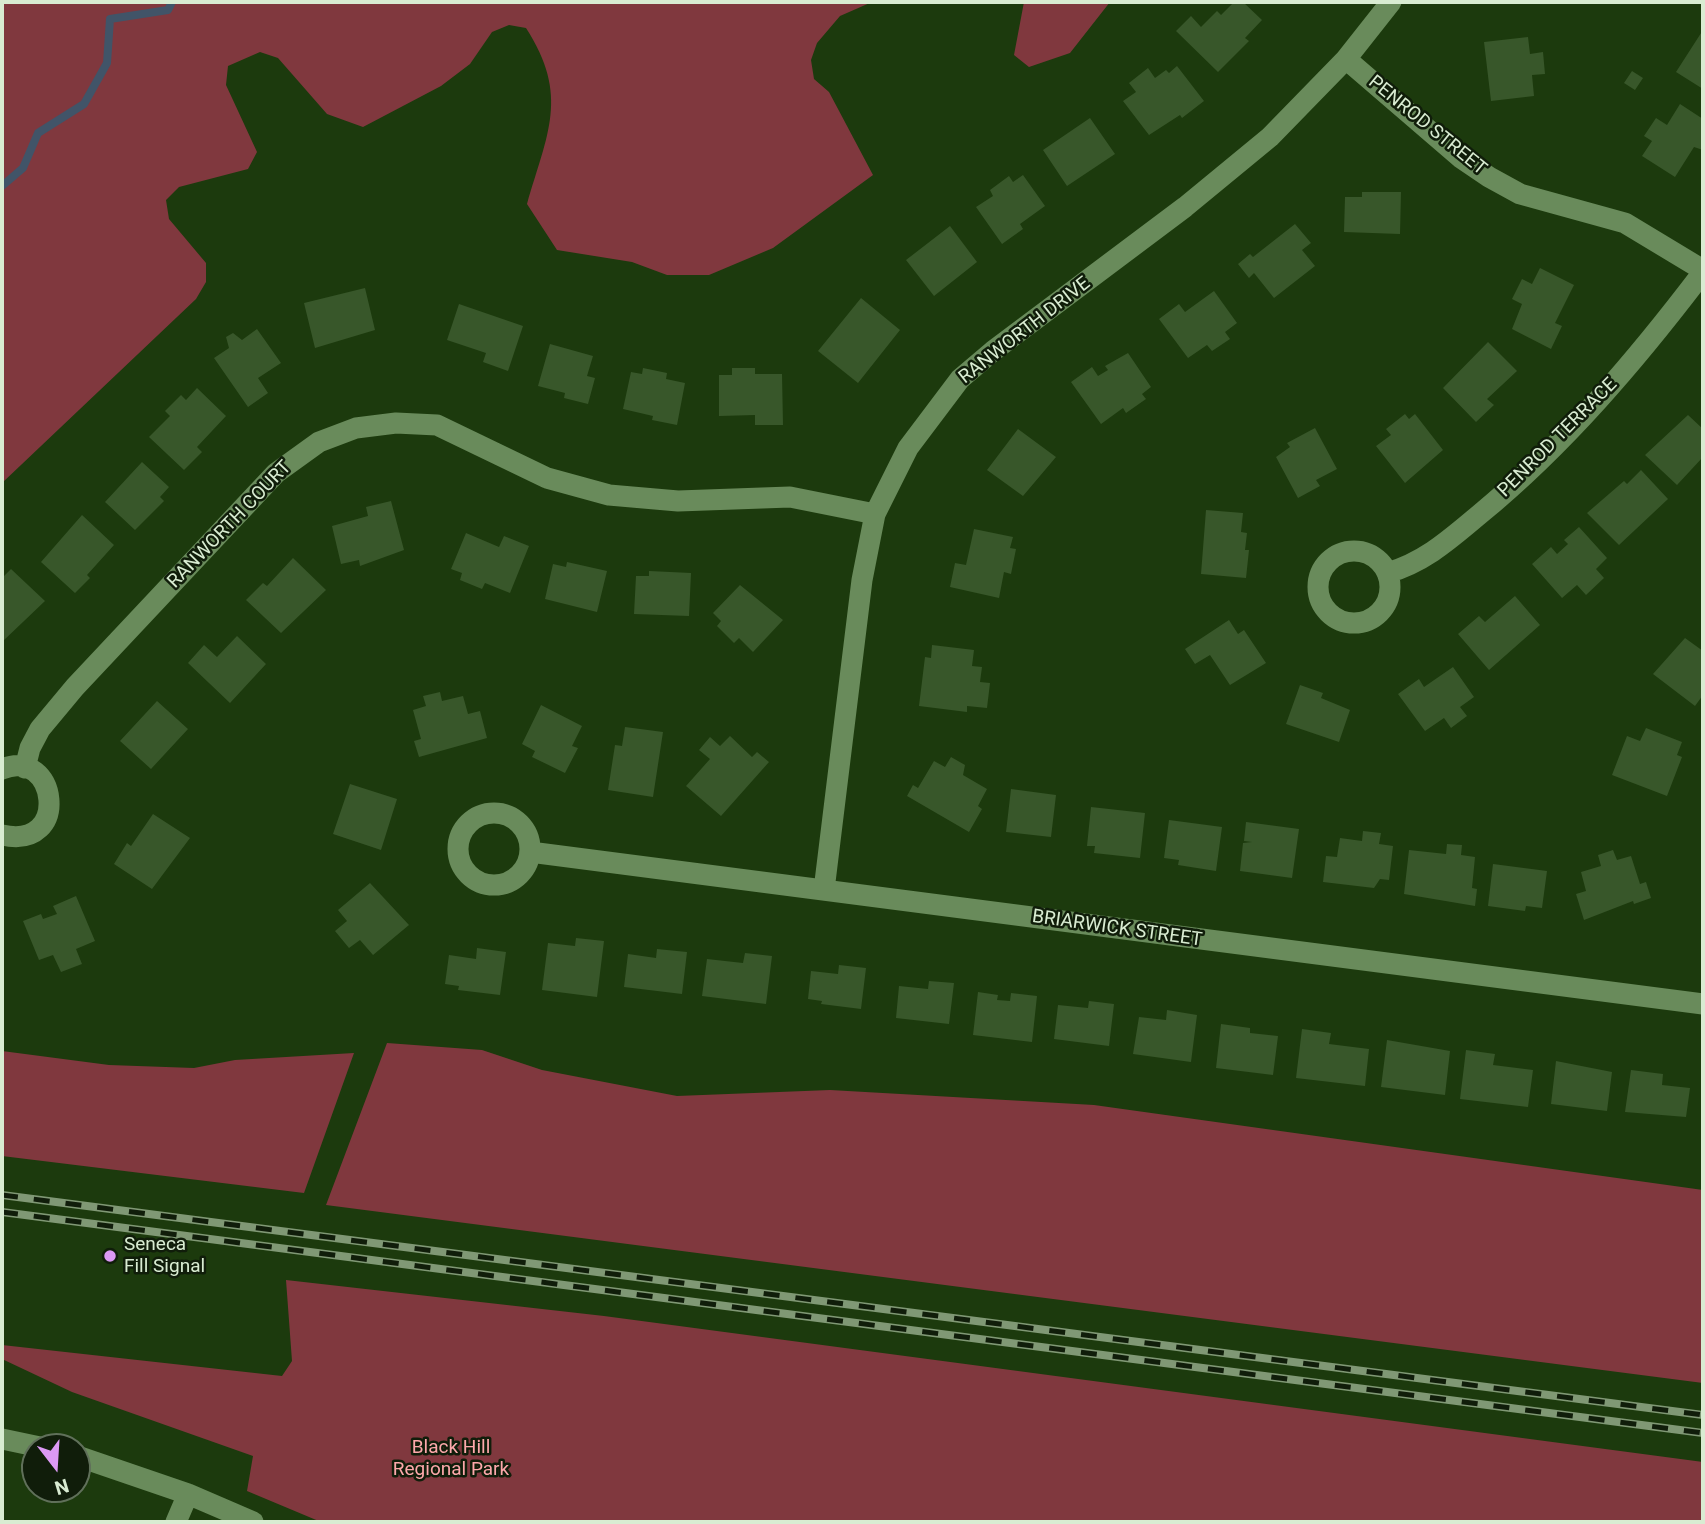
<!DOCTYPE html>
<html>
<head>
<meta charset="utf-8">
<style>
  body { margin:0 }
  #map { position:relative; width:1705px; height:1524px; overflow:hidden; background:#1c3a0d; font-family:Roboto,sans-serif }
  canvas { display:block }
  .frame { position:absolute; inset:0; border:4px solid #d9ecd2; pointer-events:none }
  .north { position:absolute; left:21px; top:1433px; width:70px; height:70px; box-sizing:border-box; background:#101d0a; border:2px solid #60705a; border-radius:50%; rotate:163deg; font-size:19px; font-weight:700; line-height:28px; text-align:center; color:#d9ecd2 }
  .north::after { content:''; display:block; margin:auto; width:24px; height:32px; background:#dc99f4; clip-path:polygon(50% 0,100% 100%,50% 72%,0 100%) }
</style>
</head>
<body>
<div id="map">
<canvas width="1705" height="1524"></canvas>
<div class="frame"></div>
<div class="north">N</div>
</div>
<script>
const context = document.querySelector('canvas').getContext('2d');
context.lineJoin = 'round';
function fill(path, color) { context.fillStyle = color; context.fill(path, 'evenodd'); }
function stroke(path, color, width, dash) { context.strokeStyle = color; context.lineWidth = width; context.lineCap = dash ? 'butt' : 'round'; context.setLineDash(dash || []); context.stroke(path); }
function write(font, color, halo, rows, align = 'center') {
  context.font = font + ' Roboto,sans-serif'; context.lineWidth = 5; context.setLineDash([]); context.textBaseline = 'middle'; context.strokeStyle = halo; context.fillStyle = color; for (const [text, x, y, turn = 0] of rows) {
    context.save(); context.translate(x, y); context.rotate((+turn || 0) * Math.PI / 180); context.textAlign = isNaN(turn) ? turn : align; if (halo) context.strokeText(text, 0, 0); context.fillText(text, 0, 0); context.restore();
  }
}
fill(new Path2D(`
  M2,2H872L840,16L817,43L811,60L814,79L829,92L873,175L773,248L709,275H667L632,262L557,250L527,204C547,134 570,96 526,28L509,25L492,32L470,64L441,86L363,127L327,114L278,58L260,52L228,66L226,85L257,152L248,169L179,187L166,200L169,219L206,263V282L196,299L2,483Z
  M1024,2H1110L1070,53L1029,67L1014,55Z
  M387,1043L482,1050L542,1070L677,1096L830,1090L1094,1105L1703,1190V1383L326,1205Z
  M2,1051L109,1065L194,1068L235,1060L354,1053L304,1193L2,1156Z
  M286,1280L604,1316L1703,1462V1522H321L247,1491L253,1456L72,1392L2,1359V1345L282,1376L292,1361Z`), '#80383e');
stroke(new Path2D(`
  M2,186L23,168L38,133L84,104L107,63L110,19L168,10L172,2`), '#415468', 8);
fill(new Path2D(`
  M1234,2H1243L1262,20L1245,38L1249,41L1218,72L1176,31L1191,16L1201,27L1217,11L1221,15Z
  M1703,30V89L1676,72Z
  M1528,37L1530,54L1543,52L1545,74L1532,75L1534,96L1491,101L1484,42Z
  M1177,66L1204,101L1182,118L1180,115L1149,135L1123,101L1136,92L1129,83L1148,68L1155,78L1166,70L1169,73Z
  M1632,71L1643,78L1635,90L1624,83Z
  M1680,104L1703,119V150L1694,147L1675,177L1642,156L1652,141L1644,136L1656,118L1667,125Z
  M1090,118L1115,154L1067,186L1043,150Z
  M1023,175L1045,206L1020,224L1023,229L1002,244L976,207L993,196L990,190L1009,176L1013,182Z
  M1362,192H1401L1400,234L1344,232L1345,197H1362Z
  M1295,224L1311,243L1302,250L1315,266L1274,298L1254,273L1249,278L1238,264L1250,254L1253,257Z
  M950,226L977,262L934,296L906,260Z
  M1540,268L1574,285L1555,323L1562,326L1551,349L1512,329L1522,304L1512,299L1522,279L1532,284Z
  M365,288L375,330L315,348L304,303Z
  M1214,291L1237,323L1225,332L1230,339L1212,351L1207,345L1188,358L1159,319L1179,304L1185,312Z
  M861,298L900,330L858,383L818,351Z
  M459,304L523,326L508,371L483,362L486,353L447,340Z
  M257,329L281,363L258,378L268,393L248,407L214,358L229,348L226,337L233,333L242,340Z
  M1488,342L1517,371L1487,399L1494,405L1476,422L1443,388Z
  M550,344L593,356L587,376L595,378L588,404L564,398L565,393L538,386Z
  M1128,353L1151,387L1142,394L1146,399L1126,413L1123,408L1101,424L1071,382L1092,367L1098,376L1108,370L1105,366Z
  M643,368L667,373L666,379L685,383L677,425L652,420L653,416L623,409L631,372L642,374Z
  M732,368H755V374H782L783,425H755V415L719,416V375H732Z
  M197,388L226,416L197,447L202,452L184,470L149,437L170,416L165,411L181,395L186,400Z
  M1405,414L1409,419L1415,414L1443,450L1405,483L1376,446L1391,435L1386,429Z
  M1688,415L1703,429V457L1677,485L1645,455Z
  M1315,428L1337,469L1316,480L1320,486L1298,498L1276,457L1290,447L1287,443Z
  M1018,429L1056,457L1023,496L987,470Z
  M142,462L169,487L160,497L164,501L135,530L105,502Z
  M1641,470L1668,499L1619,545L1587,513L1624,481L1627,484Z
  M391,501L404,550L360,566L359,560L341,564L332,526L368,516L366,507Z
  M1206,510L1243,513L1241,532L1247,533L1245,550H1249L1246,578L1201,574Z
  M82,515L114,545L87,575L90,578L75,593L41,562Z
  M1579,527L1607,558L1596,569L1604,578L1586,595L1577,585L1562,598L1532,564L1551,547L1557,554L1568,544L1564,540Z
  M974,529L1013,537L1010,548L1016,549L1011,574L1004,572L999,598L950,587L955,563L966,565Z
  M466,533L499,547L504,536L529,546L510,593L485,583L482,589L460,580L462,573L451,569Z
  M293,558L326,590L281,633L246,600L263,583L267,586Z
  M567,562L607,571L597,612L545,599L553,564L566,567Z
  M11,569L45,601L2,642V578Z
  M649,571L691,573L689,616L634,614L636,576H649Z
  M740,585L783,620L753,652L739,638L734,643L717,626L721,621L713,613Z
  M1515,596L1540,625L1489,670L1458,634L1479,616L1485,622Z
  M1229,620L1238,634L1244,630L1266,663L1230,685L1210,655L1195,664L1185,649Z
  M237,636L266,664L230,703L188,663L204,645L217,657Z
  M1685,638L1703,651V695L1695,706L1653,674Z
  M932,645L974,650L972,666L982,667L980,682L990,683L987,708L967,706V712L919,706L925,657L931,658Z
  M1453,667L1474,697L1460,707L1467,716L1451,728L1444,718L1425,731L1398,694L1419,679L1424,687Z
  M1300,685L1323,693L1321,698L1350,710L1339,742L1286,724Z
  M440,692L442,701L463,696L468,714L480,711L487,738L419,757L414,741L421,739L413,710L426,706L423,696Z
  M157,701L188,729L151,769L120,741Z
  M541,705L582,726L572,746L578,748L565,773L532,757L535,751L522,744Z
  M625,727L663,732L653,797L608,790L615,745L622,746Z
  M1646,728L1682,742L1677,755L1682,757L1667,796L1612,775L1627,736L1640,741Z
  M730,736L752,757L757,752L769,762L721,816L686,786L710,759L699,750L710,737L720,746Z
  M951,757L965,765L963,775L987,789L978,806L982,809L969,832L907,796L913,785L918,788L934,761L945,767Z
  M350,784L397,799L381,850L333,834Z
  M1011,789L1056,795L1051,837L1006,832Z
  M1091,807L1145,813L1140,858L1094,853L1095,846H1087Z
  M153,814L190,838L152,889L114,864L127,843L131,846Z
  M1169,820L1222,827L1216,871L1178,865L1179,860L1164,858Z
  M1246,822L1299,829L1292,878L1240,871L1243,843L1252,842L1244,841Z
  M1363,831L1381,833L1379,844L1393,846L1389,880L1380,879L1374,888L1323,882L1326,856L1337,857L1340,838L1362,841Z
  M1447,844L1462,845L1461,855L1475,857L1472,888L1477,889L1475,906L1404,894L1409,850L1446,854Z
  M1613,850L1617,860L1631,856L1640,884L1646,882L1651,898L1634,904L1633,901L1584,920L1576,894L1586,891L1581,872L1601,866L1598,855Z
  M1493,864L1547,871L1542,908L1526,906L1525,911L1488,906Z
  M370,883L409,925L373,955L360,940L349,948L335,931L347,921L338,910Z
  M76,896L95,941L76,949L82,964L61,972L53,955L39,960L23,921L41,914L43,919L57,914L53,906Z
  M576,938L604,941L597,997L542,990L548,943L575,946Z
  M477,948L506,952L500,995L458,990L459,986L445,984L449,955L476,959Z
  M657,949L687,952L682,994L624,987L628,954L656,958Z
  M745,953L772,956L766,1004L702,996L707,959L743,963Z
  M839,965L866,968L861,1009L821,1004L822,1001L808,999L811,971L838,974Z
  M929,981L954,983L949,1024L896,1018L899,986L928,989Z
  M978,992L998,995L997,1000L1010,1001L1011,993L1037,996L1032,1042L973,1035Z
  M1089,1001L1114,1004L1109,1046L1054,1039L1058,1005L1088,1008Z
  M1167,1010L1197,1015L1191,1062L1133,1054L1139,1017L1166,1020Z
  M1221,1024L1250,1028V1033L1278,1036L1273,1075L1216,1068Z
  M1302,1029L1331,1033L1329,1044L1369,1049L1365,1086L1296,1078Z
  M1387,1040L1450,1051L1445,1095L1381,1087Z
  M1466,1050L1495,1054L1493,1065L1533,1070L1528,1107L1460,1099Z
  M1556,1061L1612,1072L1607,1111L1551,1104Z
  M1631,1070L1663,1074L1662,1085L1690,1088L1686,1117L1625,1112Z
  M105,1251L116,1253L115,1261L104,1260Z`), '#38572a');
stroke(new Path2D(`
  M1346,59L1461,158L1489,177L1520,194L1625,223L1703,270
  M1318 587a36 36 0 1 1 72 0a36 36 0 1 1-72 0Z
  M1387,573C1425,562 1450,539 1480,514C1565,444 1637,359 1703,272
  M25,768L30,748L40,729L75,687L276,473L319,442L356,428L396,423L437,425L547,478L609,495L678,501L790,497L875,514
  M2,769C57,746 72,851 2,835
  M458 849a36 36 0 1 1 72 0a36 36 0 1 1-72 0Z
  M530,852L1703,1004
  M824,890L862,580L875,514L908,448L960,379L993,351L1185,207L1270,137L1346,59L1391,2
  M2,1439L40,1447
  M77,1456L188,1494L253,1522
  M176,1522L188,1494`), '#698b5b', 21);
const rail = new Path2D(`
  M2,1195L1703,1415
  M2,1212L1703,1433`);
stroke(rail, '#809875', 8);
stroke(rail, '#101d0a', 5, [16]);
for (const [x, y, r, color] of [
  [110,1256,7,"#dc99f4"]
]) { const dot = new Path2D(); dot.arc(x, y, r, 0, 2 * Math.PI); context.fillStyle = color; context.fill(dot); stroke(dot, '#101d0a', 2.5); }
write('19px', '#d9ecd2', '#101d0a', [
  ["PENROD STREET",1427,126,39],
  ["RANWORTH DRIVE",1025,331,-38],
  ["PENROD TERRACE",1558,438,-45],
  ["RANWORTH COURT",230,525,-46],
  ["BRIARWICK STREET",1117,929,8]
]);
write('19px', '#d9ecd2', '#101d0a', [
  ["Seneca",124,1245],
  ["Fill Signal",124,1267]
], 'left');
write('19px', '#fda8ab', '#101d0a', [
  ["Black Hill",451,1448],
  ["Regional Park",451,1470]
]);
</script>
</body>
</html>
